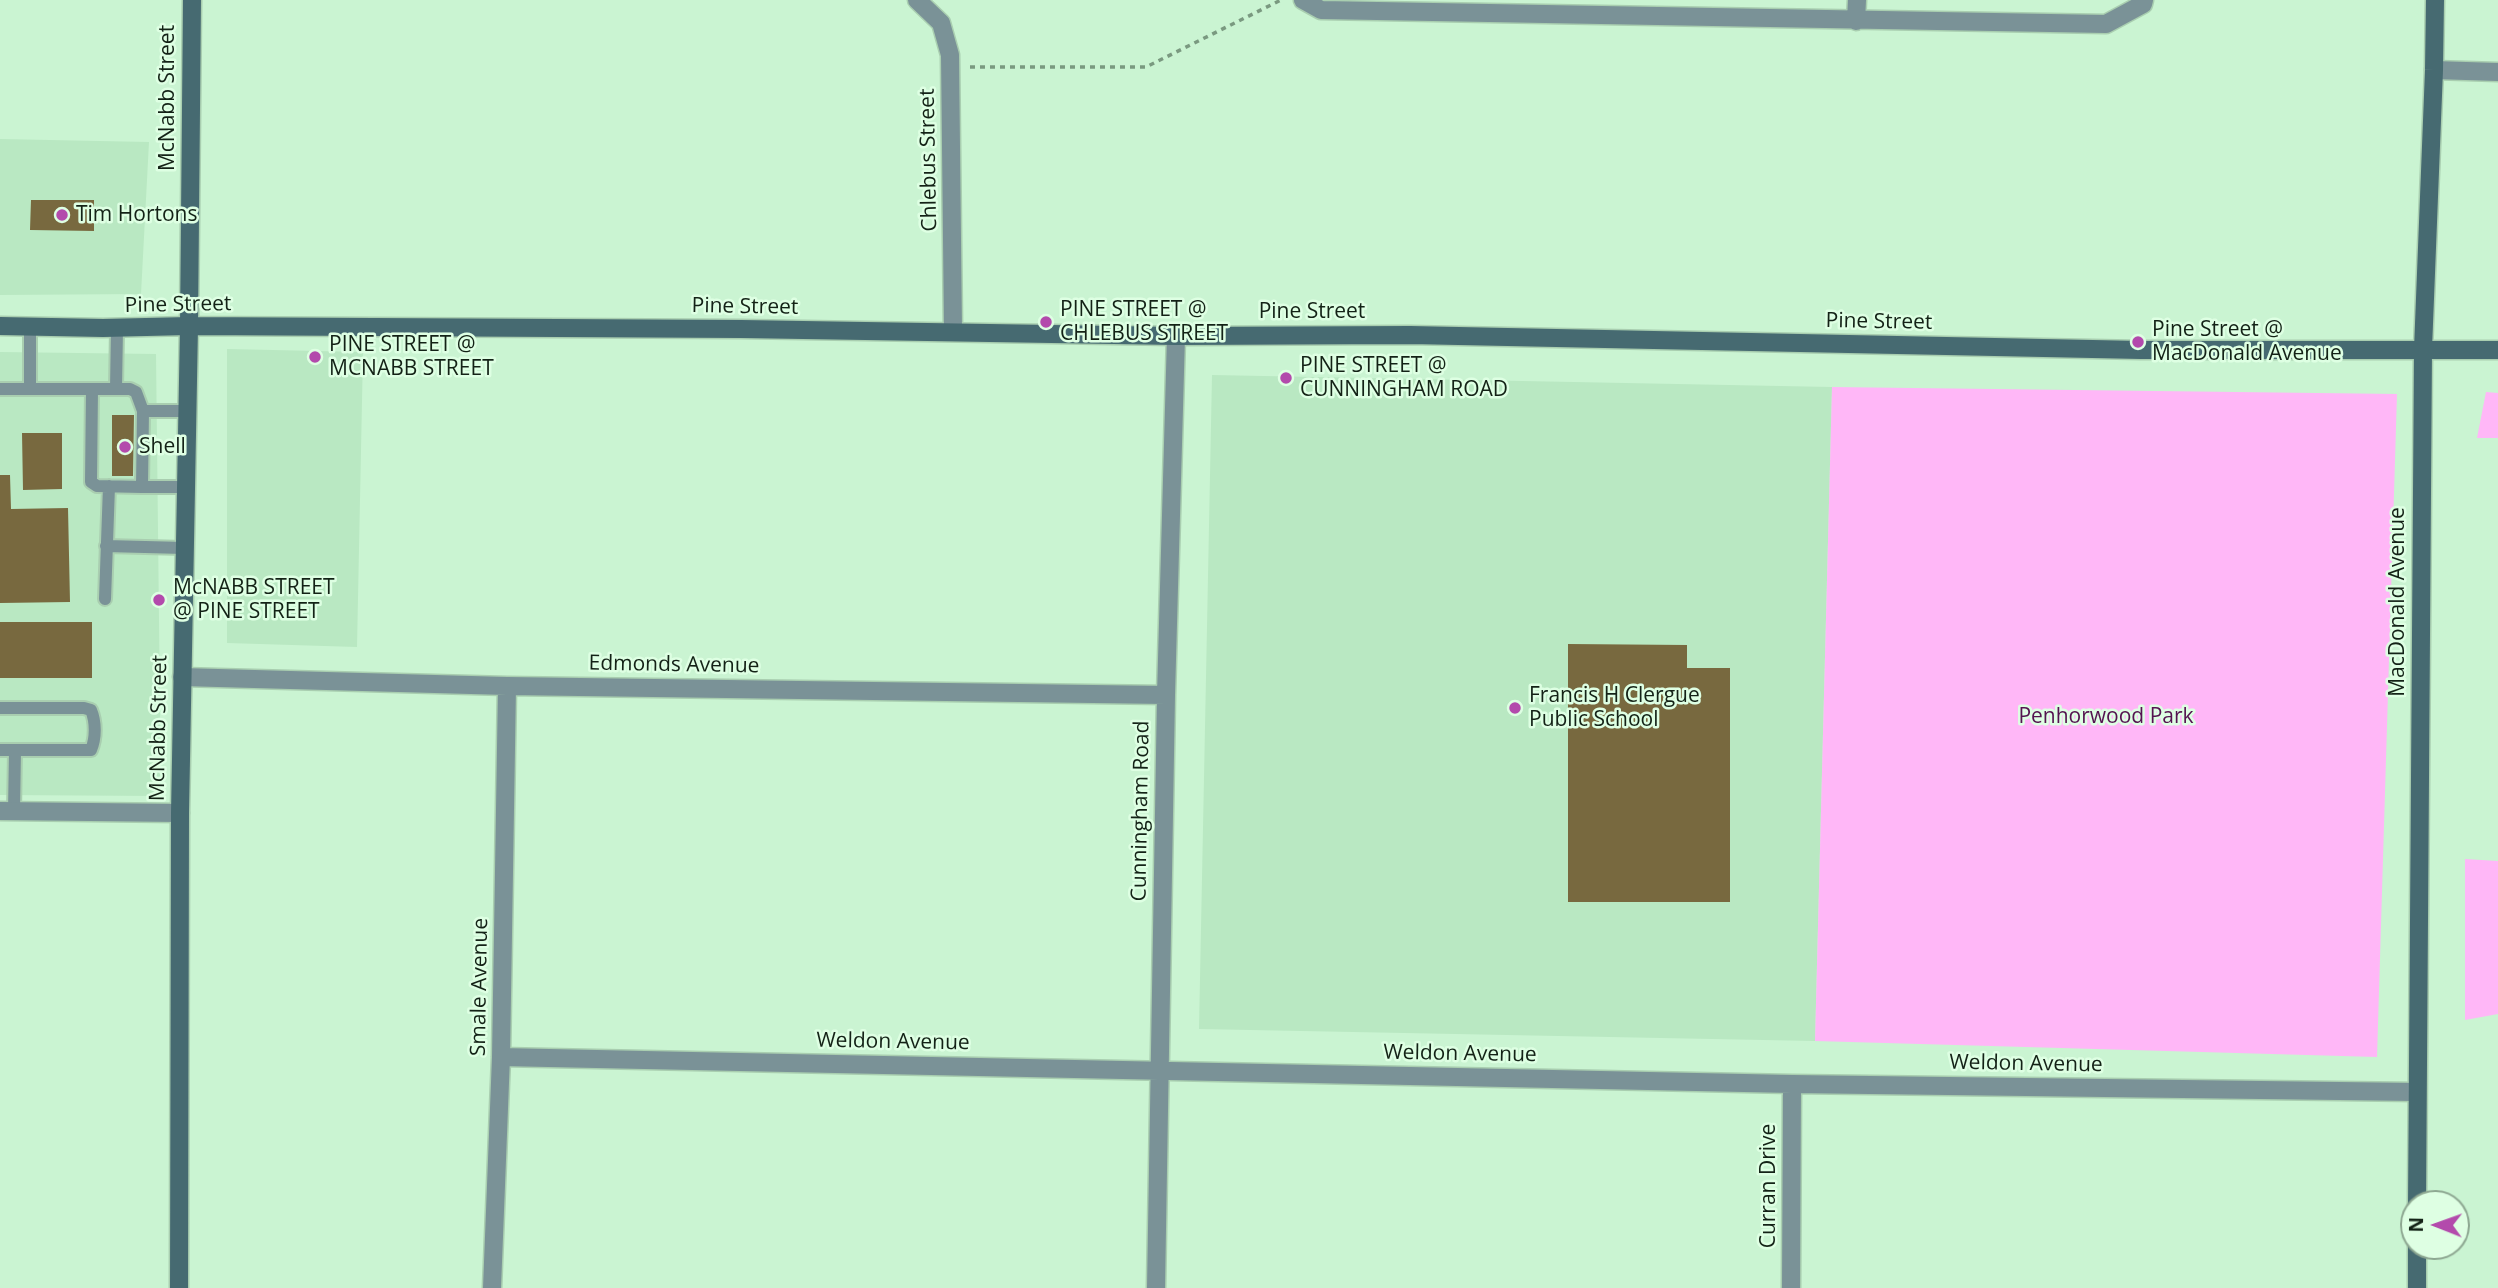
<!DOCTYPE html>
<html>
<head>
<meta charset="utf-8">
<style>
  body { margin:0 }
  #map { position:relative; width:2498px; height:1288px; overflow:hidden; background:#caf4d2; font-family:"Open Sans",sans-serif }
  canvas { display:block }
  .north { position:absolute; left:2400px; top:1190px; width:70px; height:70px; box-sizing:border-box; background:#deffe3; border:2px solid #8da791; border-radius:50%; rotate:271deg; font-size:19px; font-weight:700; line-height:28px; text-align:center; color:#132216 }
  .north::after { content:''; display:block; margin:auto; width:24px; height:32px; background:#b34aac; clip-path:polygon(50% 0,100% 100%,50% 72%,0 100%) }
</style>
</head>
<body>
<div id="map">
<canvas width="2498" height="1288"></canvas>
<div class="north">N</div>
</div>
<script>
const context = document.querySelector('canvas').getContext('2d');
context.lineJoin = 'round';
function fill(path, color) { context.fillStyle = color; context.fill(path, 'evenodd'); }
function stroke(path, color, width, dash) { context.strokeStyle = color; context.lineWidth = width; context.lineCap = dash ? 'butt' : 'round'; context.setLineDash(dash || []); context.stroke(path); }
function write(font, color, halo, rows, align = 'center') {
  context.font = font + ' "Open Sans",sans-serif'; context.lineWidth = 5; context.setLineDash([]); context.textBaseline = 'middle'; context.strokeStyle = halo; context.fillStyle = color; for (const [text, x, y, turn = 0] of rows) {
    context.save(); context.translate(x, y); context.rotate((+turn || 0) * Math.PI / 180); context.textAlign = isNaN(turn) ? turn : align; if (halo) context.strokeText(text, 0, 0); context.fillText(text, 0, 0); context.restore();
  }
}
fill(new Path2D(`
  M0,139L149,142L141,294L0,295Z
  M227,349L363,352L357,647L227,643Z
  M0,352L156,354L161,796L0,795Z
  M1212,375L1832,387L1815,1041L1199,1029Z`), '#b9e8c2');
fill(new Path2D(`
  M1832,387L2397,394L2377,1057L1815,1041Z
  M2486,392L2498,393V438H2477Z
  M2465,859L2498,861V1014L2465,1020Z`), '#ffb7f7');
fill(new Path2D(`
  M31,200H94V231L30,230Z
  M112,415H134L133,476H112Z
  M22,433H62V489L23,490Z
  M0,475H10L11,509L68,508L70,602L0,603Z
  M0,622H92V678H0Z
  M1568,644L1687,645V668H1730V902H1568Z`), '#78693f');
const lane = new Path2D(`
  M30,326V389H130L136,392L143,411L142,487H186
  M0,389H30
  M92,389L91,482L97,486L142,487
  M116,389L117,328
  M143,411H187
  M106,546L184,548
  M105,599L109,486
  M0,708H84L91,710C96,722 96,738 91,750H0
  M14,812L15,750`);
const street = new Path2D(`
  M917,0L941,23L950,55L953,331
  M1303,0L1321,10L2106,24L2143,4L2144,0
  M1856,21L1857,0
  M2434,70L2498,72
  M182,677L507,686L1166,695
  M0,811L180,813
  M501,1057L1792,1084L2417,1092
  M492,1288L501,1057L507,686
  M1156,1288L1166,695L1176,336
  M1791,1288L1792,1084`);
const secondary = new Path2D(`
  M0,326L103,328L189,326L741,329L1176,336L1410,335L2141,350H2498
  M2417,1204L2423,349L2434,70L2435,0
  M179,1288L180,813L189,326L192,0
  M2417,1288V1246`);
stroke(lane, '#a9ceb0', 16);
stroke(street, '#a9ceb0', 21);
stroke(secondary, '#a9ceb0', 21);
stroke(new Path2D(`
  M970,67H1146L1281,0`), '#7a9980', 3.5, [5, 5]);
stroke(lane, '#7a9297', 12);
stroke(street, '#7a9297', 18);
stroke(secondary, '#466a71', 18);
for (const [x, y, r, color] of [
  [62,215,7,"#b34aac"],
  [1046,322,7,"#b34aac"],
  [2138,342,7,"#b34aac"],
  [315,357,7,"#b34aac"],
  [1286,378,7,"#b34aac"],
  [125,447,7,"#b34aac"],
  [159,600,7,"#b34aac"],
  [1515,708,7,"#b34aac"]
]) { const dot = new Path2D(); dot.arc(x, y, r, 0, 2 * Math.PI); context.fillStyle = color; context.fill(dot); stroke(dot, '#deffe3', 2.5); }
write('21px', '#132216', '#deffe3', [
  ["McNabb Street",168,98,-90],
  ["Chlebus Street",929,160,-91],
  ["Pine Street",178,305,-1],
  ["Pine Street",745,307,1],
  ["Pine Street",1312,312],
  ["Pine Street",1879,322,1],
  ["MacDonald Avenue",2398,602,-90],
  ["Edmonds Avenue",674,665,1],
  ["McNabb Street",159,728,-89],
  ["Cunningham Road",1141,811,-89],
  ["Smale Avenue",480,987,-89],
  ["Weldon Avenue",893,1042,1],
  ["Weldon Avenue",1460,1054,1],
  ["Weldon Avenue",2026,1064,1],
  ["Curran Drive",1769,1186,-90]
]);
write('21px', '#132216', '#deffe3', [
  ["Tim Hortons",76,215],
  ["PINE STREET @",1060,310],
  ["CHLEBUS STREET",1060,334],
  ["Pine Street @",2152,330],
  ["MacDonald Avenue",2152,354],
  ["PINE STREET @",329,345],
  ["MCNABB STREET",329,369],
  ["PINE STREET @",1300,366],
  ["CUNNINGHAM ROAD",1300,390],
  ["Shell",139,447],
  ["McNABB STREET",173,588],
  ["@ PINE STREET",173,612],
  ["Francis H Clergue",1529,696],
  ["Public School",1529,720]
], 'left');
write('21px', '#541350', '#deffe3', [
  ["Penhorwood Park",2106,717]
]);
</script>
</body>
</html>
